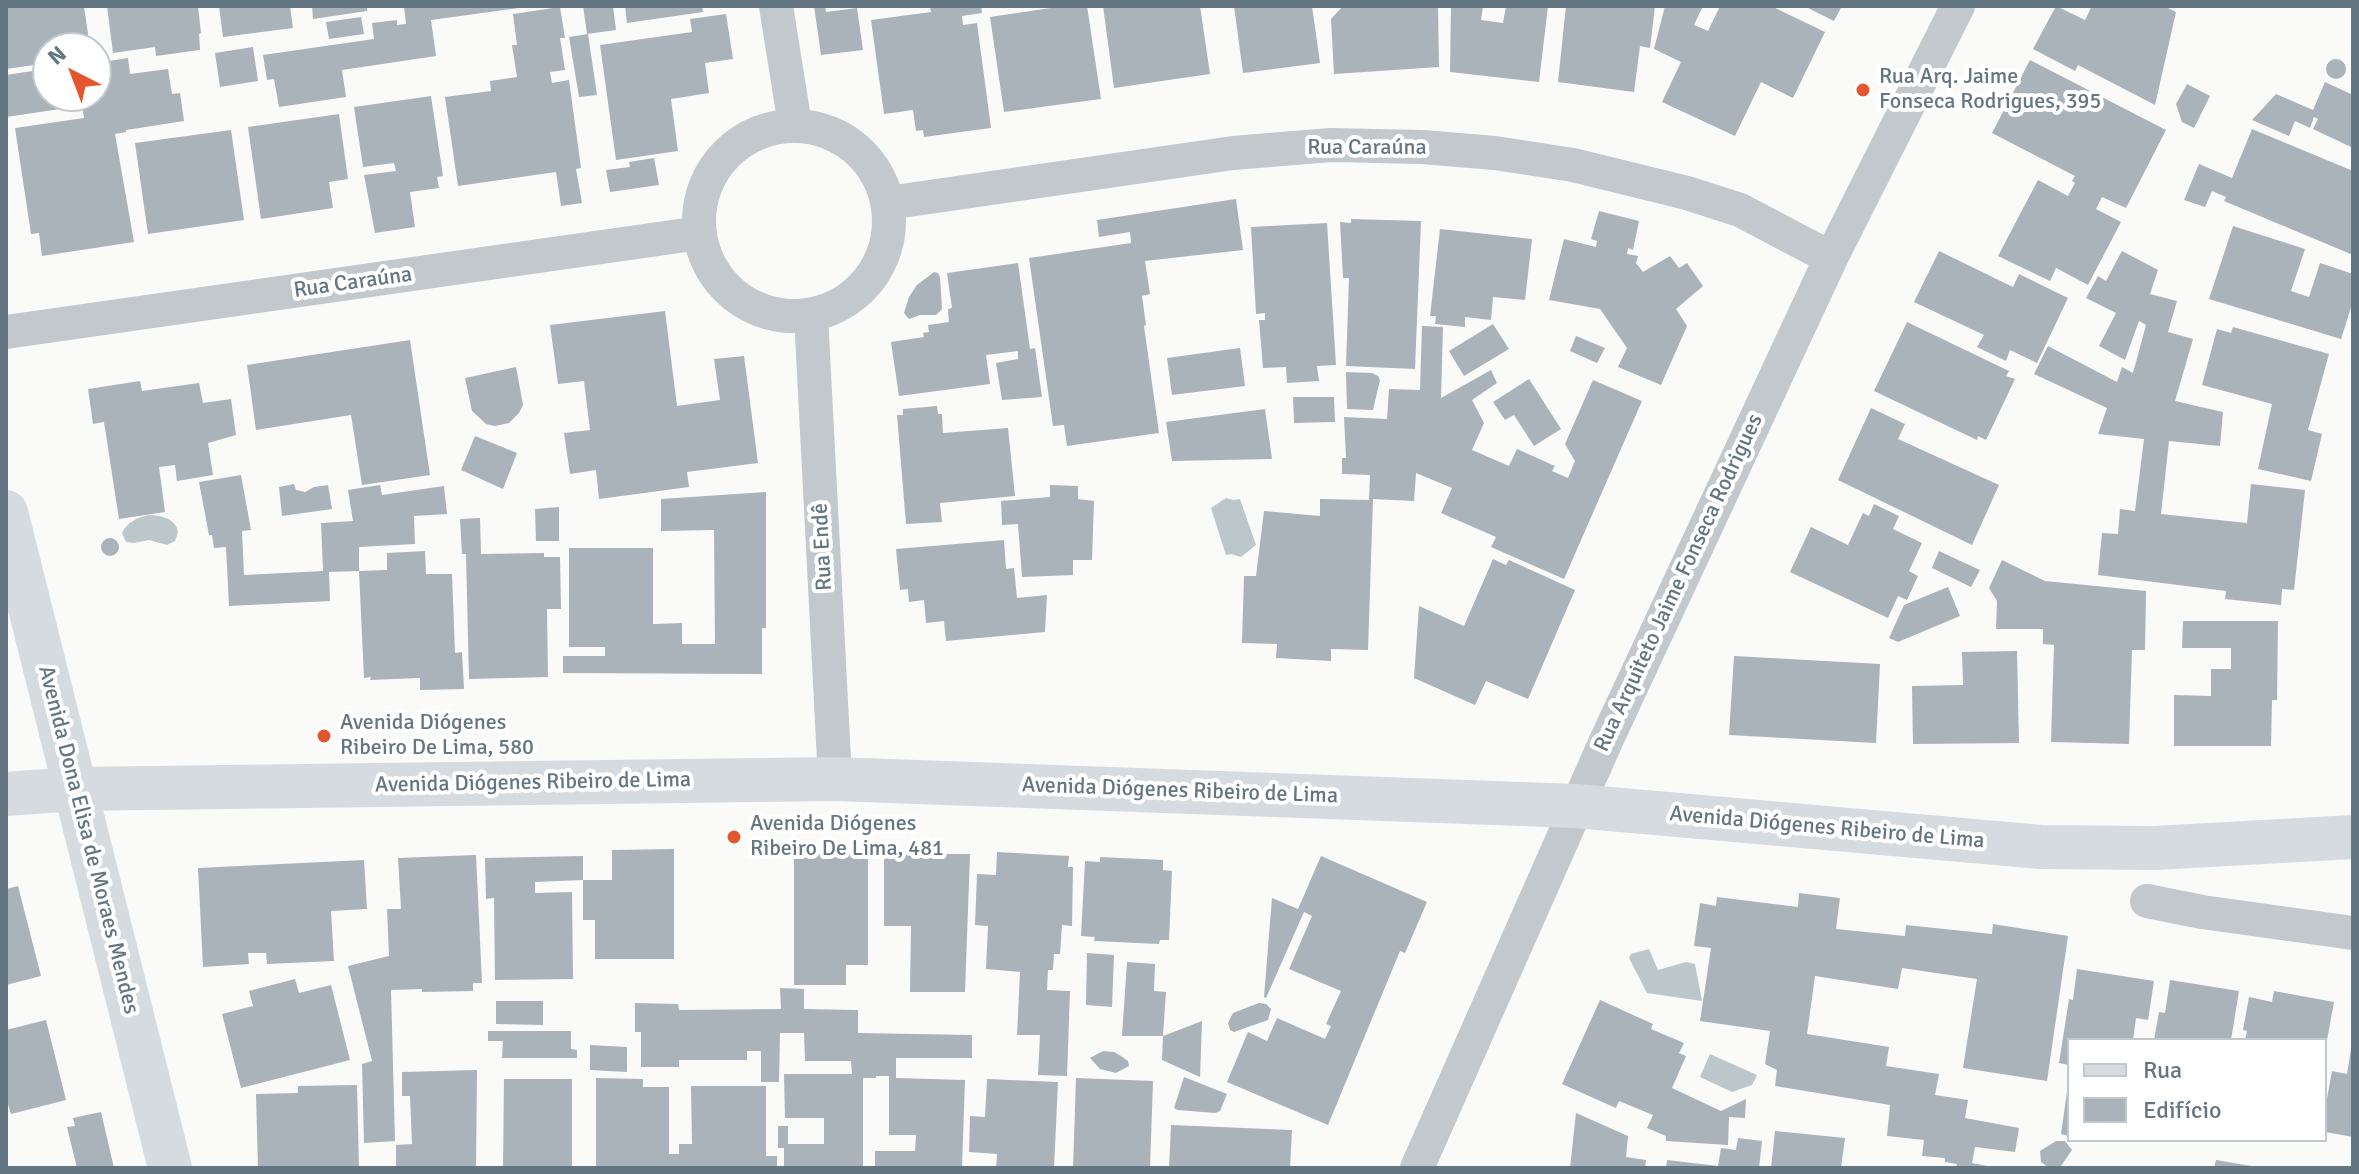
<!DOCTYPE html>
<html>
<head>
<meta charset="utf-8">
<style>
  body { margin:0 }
  #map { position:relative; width:2359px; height:1174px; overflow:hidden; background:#fafaf8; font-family:Signika,sans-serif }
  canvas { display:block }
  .frame { position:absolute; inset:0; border:8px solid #657683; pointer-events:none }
  .legend { position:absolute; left:2067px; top:1038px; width:260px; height:104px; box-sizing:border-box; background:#fff; border:2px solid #c1c8cd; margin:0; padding:10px 14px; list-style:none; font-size:24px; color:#657683 }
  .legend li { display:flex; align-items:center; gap:16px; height:40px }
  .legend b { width:40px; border:2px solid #c1c8cd }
  .north { position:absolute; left:32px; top:32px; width:80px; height:80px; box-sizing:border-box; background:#fff; border:2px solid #c1c8cd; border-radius:50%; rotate:318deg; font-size:22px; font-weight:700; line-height:32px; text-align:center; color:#657683 }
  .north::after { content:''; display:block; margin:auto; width:28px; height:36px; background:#e4572e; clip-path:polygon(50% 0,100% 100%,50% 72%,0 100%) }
</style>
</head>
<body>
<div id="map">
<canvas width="2359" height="1174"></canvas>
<div class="frame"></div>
<ul class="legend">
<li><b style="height:10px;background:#d6dbdf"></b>Rua</li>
<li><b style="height:22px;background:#aab3b9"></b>Edifício</li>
</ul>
<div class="north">N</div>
</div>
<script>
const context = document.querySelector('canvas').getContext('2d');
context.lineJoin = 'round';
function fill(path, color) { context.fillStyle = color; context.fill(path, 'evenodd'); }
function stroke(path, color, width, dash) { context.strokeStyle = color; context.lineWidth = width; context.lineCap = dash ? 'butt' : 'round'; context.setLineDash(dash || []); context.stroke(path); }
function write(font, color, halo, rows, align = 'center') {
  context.font = font + ' Signika,sans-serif'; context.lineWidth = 8; context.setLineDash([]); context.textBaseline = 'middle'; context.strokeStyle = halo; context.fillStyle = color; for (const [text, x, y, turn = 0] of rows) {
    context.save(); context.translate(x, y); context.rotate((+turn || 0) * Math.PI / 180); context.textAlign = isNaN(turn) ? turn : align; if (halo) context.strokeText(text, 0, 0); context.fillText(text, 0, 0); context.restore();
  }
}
fill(new Path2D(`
  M1226,498L1234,500L1240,499L1256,545L1241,557L1231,554L1226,555L1211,508Z
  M151,515C163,516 176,519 178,532L175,541L167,545L149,540L134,543L126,542L122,533C127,522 139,516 151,515Z
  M1649,949L1658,970L1686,962L1695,964L1702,1001L1647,993L1629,958L1631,954Z
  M1710,1054L1757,1075L1752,1085L1732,1092L1700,1077Z`), '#bbc7cb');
fill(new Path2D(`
  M6,6H84L90,48H48V63L6,69Z
  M107,6H198L201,33L199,34L200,50L156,56L155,47L113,53Z
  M219,6H290L293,28L223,37Z
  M312,6H367V11L313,19Z
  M404,6L519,8L431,20L436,56L342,70L346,97L279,107L274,79L267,80L263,55L374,39L372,23L397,20V25L406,24Z
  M583,6H613L616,30L587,34Z
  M625,6H702L703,12L627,23Z
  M814,6H825L826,12L857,8L863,50L821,55Z
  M930,6H981L982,13L962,16L963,25L977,23L991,128L924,137L923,130L916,131L913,110L884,114L871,20L931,12Z
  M1064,6H1087L1101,99L1004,112L990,17Z
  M1103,6H1200L1210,74L1114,88Z
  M1234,6H1312L1320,63L1243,73Z
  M1343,6H1438L1439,67L1334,74L1331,19Z
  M1451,6H1483L1481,20L1503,23L1506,6H1548L1539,82L1450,72Z
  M1566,6H1655L1650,48L1640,46L1634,92L1558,82Z
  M1665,6H1703L1694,25L1708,31L1720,6H1771L1825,32L1793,98L1761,82L1735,136L1662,102L1681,62L1654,49Z
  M1804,6H1842L1834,21Z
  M2056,6L2085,20L2092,6H2164L2176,12L2155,105L2078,65L2075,71L2033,49Z
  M560,7L565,38H560L565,70L550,72L552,83L569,80L581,168L576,169L582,203L561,206L556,172L458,186L445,97L491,91L490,81L517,77L512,45H517L513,14Z
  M726,14L733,59L705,63L709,93L671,99L678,151L616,160L600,45L692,32L690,19Z
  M361,17L364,34L329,39L326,22Z
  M588,34L597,95L579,97L569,37Z
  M253,47L258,81L220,87L215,53Z
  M128,58L130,74L168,69L172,94L180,93L184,121L126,130V132L115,134L134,242L42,256L39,233L31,234L15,128L84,118L82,106L69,108L67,96H96V70L103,69V62Z
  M2326 69a10 10 0 1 1 20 0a10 10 0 1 1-20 0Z
  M2030,60L2166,130L2126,208L2102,197L2096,209L2121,222L2088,285L2056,268L2050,281L1998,256L2038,180L2068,196L2075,183L2072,181L2075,176L1992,133Z
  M39,70L43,95L65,96L67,108L6,117V75Z
  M2325,82L2353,95V148L2313,129L2318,119L2314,117L2310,128L2295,121L2289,136L2252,120L2276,94L2313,110Z
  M2187,84L2210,96L2194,128L2182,122L2176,104Z
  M431,96L443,176L437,177L439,188L410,192L415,227L375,233L364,175L396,171L394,163L363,167L354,107Z
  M339,114L348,179L329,182L333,208L261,219L248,127Z
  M2252,129L2353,171V255L2224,201L2226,197L2212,191L2205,207L2184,200L2199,164L2232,178Z
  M231,130L244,220L148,234L135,143Z
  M654,158L659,185L610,192L606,170L630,167L629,162Z
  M1236,199L1243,250L1145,261L1150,294L1142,296L1146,325L1144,326L1159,433L1067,446L1064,425L1053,426L1029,258L1131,243L1130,232L1099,237L1097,220Z
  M1599,211L1639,221L1633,250L1628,248L1627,254L1638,256L1636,263L1643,272L1670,256L1679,268L1687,263L1703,286L1676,309L1687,326L1661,385L1618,367L1627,348L1600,309L1549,300L1564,239L1596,247L1597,241L1591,239Z
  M1351,219L1421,221L1415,369L1346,366L1349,278H1343L1340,222L1351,223Z
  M1327,223L1336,365L1317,366L1319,381L1287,383L1286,367L1263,368L1259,320H1265V313L1256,314L1251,227Z
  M2233,226L2305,249L2291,291L2309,297L2320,263L2353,274V301L2341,339L2209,299Z
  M1440,229L1532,239L1525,300L1493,297L1491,320L1465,317V327L1435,324L1436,316H1430Z
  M1939,251L2013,287L2019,274L2068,298L2037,363L2010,350L2006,361L1977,347L1984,335L1914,302Z
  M2122,251L2158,270L2150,294L2177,301L2168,332L2193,339L2175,401L2223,412L2220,446L2169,441L2161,514L2247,523L2251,484L2305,490L2294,590L2282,589L2281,605L2225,599L2226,591L2098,575L2102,533L2118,534L2120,509L2135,511L2144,439L2098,434L2107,408L2034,374L2048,346L2117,382L2122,367L2133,373L2146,325L2139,321L2125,360L2099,346L2116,313L2086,298L2098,276L2106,281Z
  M1018,263L1030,349L1035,348L1042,397L1002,400L996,363L1018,359V351L986,355L990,384L899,396L891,342L924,337L923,333L929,332L928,325L949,322L948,309L952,308L947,273Z
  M934,272L938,273L940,277L942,309L936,315H920L909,319L904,313L909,297L917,285Z
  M665,311L677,406L720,400L714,359L744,356L758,463L687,472L689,487L599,499L596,470L570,474L564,433L590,430L584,381L558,384L550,325Z
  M1907,322L2009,371L2006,376L2015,379L1986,440L1978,436L1977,440L1874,391Z
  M1493,324L1509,349L1464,376L1449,351Z
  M1422,326L1443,327L1441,398L1491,370L1497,383L1472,400L1484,423L1472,450L1509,466L1517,449L1555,466L1552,471L1568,478L1575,461L1565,444L1593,380L1642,401L1564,579L1491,547L1496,537L1441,513L1452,488L1416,473L1414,501L1373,499L1368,650L1331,649V661L1276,658L1277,644L1242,643L1244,576H1256L1264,511L1320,516V499L1369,500L1370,475L1342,474V458H1346L1344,417L1387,419L1389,389L1420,390Z
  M2233,327L2329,354L2308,430L2322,434L2311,481L2258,469L2272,404L2202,385L2217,329L2231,333Z
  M1576,336L1605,348L1597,363L1570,351Z
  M410,340L430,475L362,485L351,415L256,430L247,365Z
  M1240,348L1245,386L1172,395L1167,358Z
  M516,367L523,405L519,413L509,423L495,426L486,424L472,411L465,378Z
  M1346,372L1372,373L1378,376L1380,380L1373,410L1347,409Z
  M1529,379L1561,429L1534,446L1514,415L1505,420L1493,402Z
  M140,381L142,391L199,383L203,403L231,399L236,435L208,443L213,475L177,481L175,465L159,467L165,512L119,519L104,422L93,424L88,389Z
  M1293,397H1334L1335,422L1294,423Z
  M937,406L938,414H942L943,433L1008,428L1015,496L940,503L942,522L906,524L897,415H903V409Z
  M1871,408L1905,424L1898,439L1999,485L1972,545L1838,480Z
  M1265,409L1272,459L1172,461L1166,422Z
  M475,436L517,453L503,489L461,470Z
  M241,475L251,530L242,531L244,575L323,571L321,523L353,521L348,490L380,485L382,495L444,486L447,514L414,516L415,544L359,547V571L387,570V553L425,551L426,574H452L455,653L462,652L464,689L420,690V678L370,680L371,677L364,678L359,571L329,572L330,601L229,606L226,547L214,548L212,535H209L199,482Z
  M294,484L296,490L305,492L314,487L328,485L332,509L282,516L279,487Z
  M1050,485L1078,486V499L1094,501L1092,560H1073V575L1022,577L1018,524L1002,525L1001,501L1050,497Z
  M766,492V628H762V674L563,673V656H605V647H569V548H653V624L682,623V644H715L714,530L661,531V499Z
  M1874,504L1899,516L1893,529L1922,543L1909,571L1918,576L1907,600L1898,596L1888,618L1790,572L1811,527L1848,545L1863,513L1869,516Z
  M559,507V541H536L535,509Z
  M480,518L481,554L544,553V557H560L561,609H547L548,677L469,679L466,554H462L460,519Z
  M101 547a9 9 0 1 1 18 0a9 9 0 1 1-18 0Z
  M1004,540L1006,569L1014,568L1017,598L1047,595L1045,632L946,641L944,621L926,623L924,600L909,602L908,589L900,590L896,549Z
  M1939,551L1980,570L1971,587L1932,568Z
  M1493,559L1506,565L1509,560L1575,590L1528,699L1486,681L1475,705L1414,678L1419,606L1464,626Z
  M2002,560L2045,581L2146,591L2145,650H2132L2129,744L2051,742L2054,645L2043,644V629H1996L1997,601L1989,588Z
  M1948,587L1960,616L1898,642L1889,638L1904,605Z
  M2183,621H2278L2277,700H2272L2271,746H2174V695L2211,696V669H2231V648H2182Z
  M2017,651L2019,743L1913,744L1912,686L1963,685L1962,652Z
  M1734,656L1880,664L1876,743L1729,735Z
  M674,849V959H595V920H583V880H612V850Z
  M997,852L1069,856L1068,867H1073L1072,926L1062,925L1060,954H1054L1053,970H1048L1047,990L1070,991L1067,1076L1038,1075L1040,1035H1017L1020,972L986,969L988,926L975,925L977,874L996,875Z
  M794,854H868V965H846V985H794Z
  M884,854H970L965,992H910L911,926H884Z
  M476,855L482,983H473V991L422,992V989L391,990L395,1141L364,1143L362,1064L372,1061L348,966L389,956L387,909H401L398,858Z
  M583,856V880L535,882V893L572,892L573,979L495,980L494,898L486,899L485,858Z
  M1321,856L1427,902L1405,953L1400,951L1328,1125L1227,1082L1248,1032L1267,1041L1277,1018L1325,1039L1331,1026L1326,1024L1341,991L1289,969L1312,916L1304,912L1266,998L1264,997L1272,898L1298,909Z
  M1100,857L1163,860V870L1172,871L1169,940H1160L1159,944L1094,941L1095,937L1081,936L1085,861L1100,862Z
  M364,860L367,909L331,911L334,961L267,964L266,953H248L249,964L203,967L198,868Z
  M18,886L41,976L6,985V889Z
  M1799,893L1840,898L1836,929L1905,936L1906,925L1992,934L1993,924L2068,936L2047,1081L1963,1068L1977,979L1902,968L1898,989L1815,976L1807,1034L1889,1047L1886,1066L1939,1074L1935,1095L1968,1100L1965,1118L2019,1128L2015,1152L1975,1147L1972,1163L1997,1168H1956L1957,1164L1945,1162V1158L1922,1156L1924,1140L1887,1136L1890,1105L1775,1086L1777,1070L1765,1064L1770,1031L1700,1021L1711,948L1694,946L1700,903L1716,906L1717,897L1798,907Z
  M1087,953L1114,955L1112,1007L1086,1005Z
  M1127,962L1155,964L1154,991L1166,992L1163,1036H1122Z
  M2077,969L2154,981L2148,1020L2136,1018L2133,1040H2069V1065L2059,1063L2069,999L2073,1000Z
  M295,979L299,993L331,985L350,1060L241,1088L222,1014L253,1006L249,991Z
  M2170,980L2239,991L2231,1040H2154L2159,1012L2165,1013Z
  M780,988L804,989V1009L858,1010V1033L972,1035V1058H896V1078L965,1080L962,1168H875V1151H915L916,1135H889V1076H876V1078H863V1168H784V1148H778V1126H788V1144H824V1118H785L784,1074H852L851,1061H805L804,1033H780L779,1082H761V1051H747V1060H679V1067H641V1032H635V1003L678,1004L679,1010L781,1009Z
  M2274,991L2334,1002L2327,1040H2245L2247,1031L2243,1030L2249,997L2272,1002Z
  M1600,1000L1653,1024L1651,1029L1684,1043L1679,1053L1686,1056L1672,1088L1721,1111L1746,1099L1745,1118L1729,1117L1728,1145L1666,1141V1136L1647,1128L1653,1115L1619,1101L1616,1108L1562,1084Z
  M496,1001H543V1025L496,1024Z
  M1259,1003L1266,1004L1271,1009L1268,1020L1234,1032L1230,1030L1228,1023L1233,1013Z
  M46,1020L66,1100L11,1114L6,1098V1030Z
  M1202,1021L1200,1077L1162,1060L1163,1036Z
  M488,1031H571V1049L577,1050V1058H502L503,1041H488Z
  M590,1045L627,1047V1072L590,1070Z
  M2351,1049H2353V1137L2325,1132V1110L2332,1071L2347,1074Z
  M1103,1051L1114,1052L1121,1056L1128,1061L1129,1066L1116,1073L1100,1069L1090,1058Z
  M477,1070L476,1168H396V1145L412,1144L410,1096H402V1072Z
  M1184,1077L1227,1094L1220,1111L1215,1113L1178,1110L1174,1108Z
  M596,1078L643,1079V1087H669V1154H679V1144H692L691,1086H766V1156H777V1168H596Z
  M1076,1078L1153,1081L1150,1168H1073Z
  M504,1079H572V1168H503Z
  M987,1079L1058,1082L1054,1168H996L997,1154L969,1152L970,1116L985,1117Z
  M357,1085L359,1168H258L256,1094L298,1093V1086Z
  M2067,1092H2069V1136L2061,1134Z
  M101,1112L114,1168H77L67,1127L75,1126L73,1118Z
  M1576,1113L1628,1136L1626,1157L1646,1160L1645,1168H1570Z
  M1171,1125L1292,1130L1290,1168H1169Z
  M1775,1131L1845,1138L1841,1168H1771Z
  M1738,1138L1762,1141L1759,1168H1666L1667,1160L1718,1166L1721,1148L1736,1150Z
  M2056,1141H2065L2072,1150L2061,1166L2049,1168L2041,1162L2040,1151Z
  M2216,1160L2251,1166V1168H2214Z`), '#aab3b9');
stroke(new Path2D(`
  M776,6L795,125
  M699 221a95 95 0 1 1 190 0a95 95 0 1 1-190 0Z
  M888,203L1233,153L1331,145L1422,147L1495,153L1573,165L1687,193L1740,210L1831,258
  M811,315L835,779
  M6,332L700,233
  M2147,901L2202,912L2353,933
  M1417,1168L1606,741L1831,258L1958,6`), '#c3c8cc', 34);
stroke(new Path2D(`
  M6,512L170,1168
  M6,794L74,789L835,779L1576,806L2041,847L2155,848L2353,837`), '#d6dbdf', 44);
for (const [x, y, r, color] of [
  [1863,90,8,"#e4572e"],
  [324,736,8,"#e4572e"],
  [734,837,8,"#e4572e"]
]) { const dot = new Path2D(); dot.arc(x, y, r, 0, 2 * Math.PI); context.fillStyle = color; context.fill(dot); stroke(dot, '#fff', 3); }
write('22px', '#657683', '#fff', [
  ["Rua Arq. Jaime",1879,77],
  ["Fonseca Rodrigues, 395",1879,102],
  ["Avenida Diógenes",340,723],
  ["Ribeiro De Lima, 580",340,748],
  ["Avenida Diógenes",750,824],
  ["Ribeiro De Lima, 481",750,849]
], 'left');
write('22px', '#657683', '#fff', [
  ["Rua Caraúna",1367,148],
  ["Rua Caraúna",353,283,-8],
  ["Rua Endê",823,547,-93],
  ["Rua Arquiteto Jaime Fonseca Rodrigues",1679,583,-65],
  ["Avenida Diógenes Ribeiro de Lima",533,783,-1],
  ["Avenida Diógenes Ribeiro de Lima",1180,791,2],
  ["Avenida Diógenes Ribeiro de Lima",1827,828,5],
  ["Avenida Dona Elisa de Moraes Mendes",88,840,76]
]);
</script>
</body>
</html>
